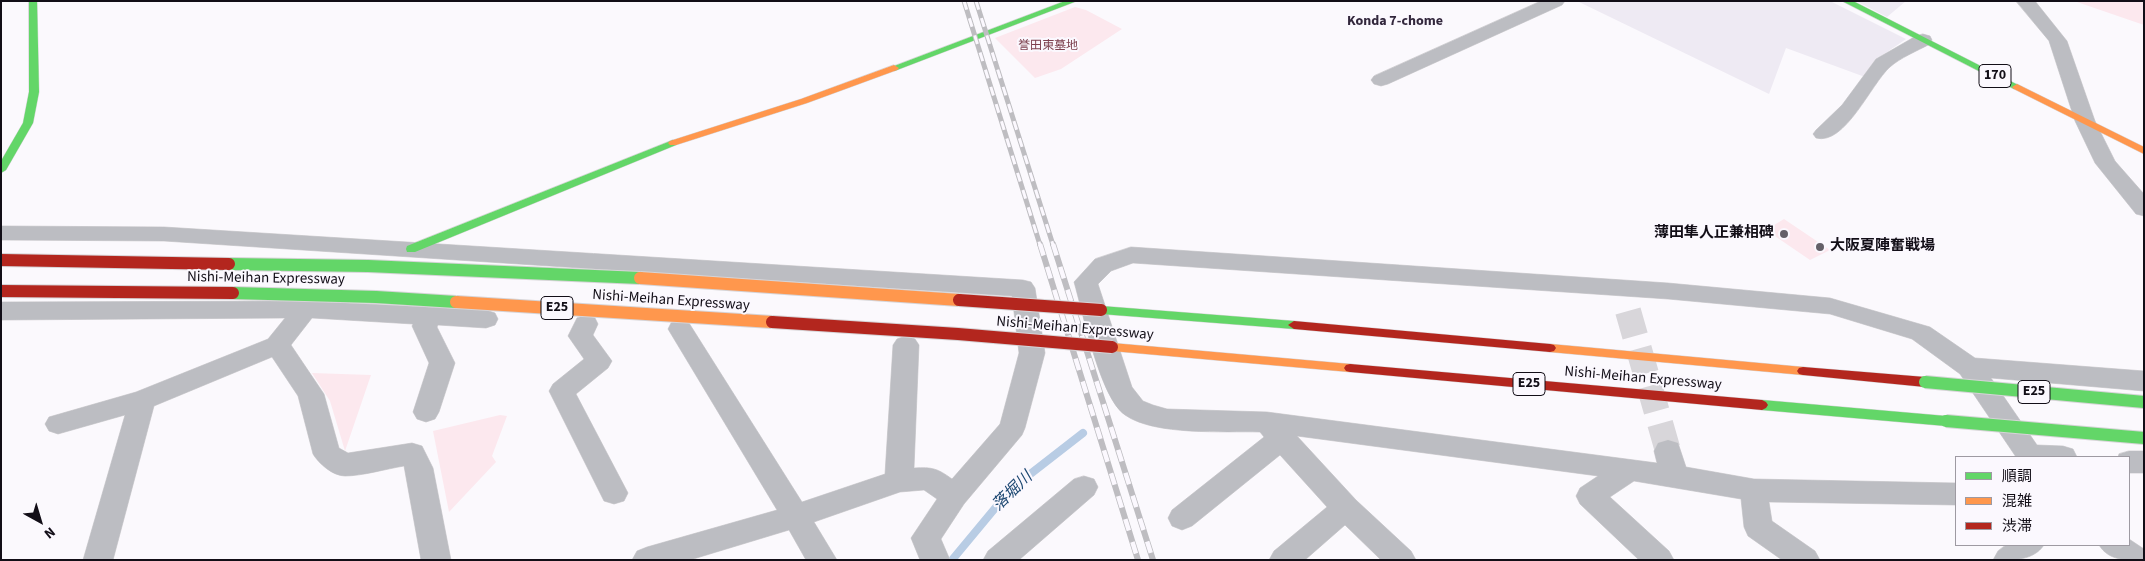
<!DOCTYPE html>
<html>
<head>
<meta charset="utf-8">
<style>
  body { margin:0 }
  #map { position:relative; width:2145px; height:561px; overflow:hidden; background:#fbf9fd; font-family:"Source Sans 3","Noto Sans JP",sans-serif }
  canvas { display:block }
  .frame { position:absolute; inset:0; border:2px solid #120e17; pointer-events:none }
  .legend { position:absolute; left:1955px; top:456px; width:175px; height:90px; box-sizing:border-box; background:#fbf8fe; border:1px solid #9e9aa2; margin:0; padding:6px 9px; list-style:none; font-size:15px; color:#120e17 }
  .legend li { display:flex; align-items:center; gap:10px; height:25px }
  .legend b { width:25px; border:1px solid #9e9aa2 }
  .north { position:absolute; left:15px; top:496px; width:50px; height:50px; -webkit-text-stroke:4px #fbf8fe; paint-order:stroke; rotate:141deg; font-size:14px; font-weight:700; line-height:20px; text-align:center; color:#120e17 }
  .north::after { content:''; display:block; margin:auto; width:18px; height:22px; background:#120e17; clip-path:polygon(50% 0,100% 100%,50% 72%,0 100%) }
</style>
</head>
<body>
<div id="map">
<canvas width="2145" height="561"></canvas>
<div class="frame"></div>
<ul class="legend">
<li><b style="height:6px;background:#63d668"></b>順調</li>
<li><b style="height:6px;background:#ff974d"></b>混雑</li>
<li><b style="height:6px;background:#b3261e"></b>渋滞</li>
</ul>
<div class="north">N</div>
</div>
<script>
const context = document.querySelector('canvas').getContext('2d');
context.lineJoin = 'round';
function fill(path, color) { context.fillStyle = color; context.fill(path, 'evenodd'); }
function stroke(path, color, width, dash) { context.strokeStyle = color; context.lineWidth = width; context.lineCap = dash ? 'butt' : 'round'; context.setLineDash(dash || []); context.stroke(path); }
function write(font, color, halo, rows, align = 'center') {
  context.font = font + ' "Source Sans 3","Noto Sans JP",sans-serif'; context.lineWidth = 4; context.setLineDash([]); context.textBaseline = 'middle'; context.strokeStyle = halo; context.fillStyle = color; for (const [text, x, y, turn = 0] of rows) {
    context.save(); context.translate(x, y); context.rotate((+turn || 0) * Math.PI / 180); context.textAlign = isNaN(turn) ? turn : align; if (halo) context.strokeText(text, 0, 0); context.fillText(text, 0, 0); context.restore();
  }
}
fill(new Path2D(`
  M1577,1H1830L1906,39L1877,59L1865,77L1786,48L1769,94Z
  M1856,1H1906L1887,17Z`), '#eeeaf3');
fill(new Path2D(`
  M2072,1H2144V25L2077,2Z
  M1075,7L1086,10L1122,29L1061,69L1035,78L995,38Z
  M1784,219L1830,250L1810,260L1766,230Z
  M312,373L371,375L345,451L330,401Z
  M500,415L507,416L492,456L496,462L449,512L433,431Z`), '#fce8ee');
stroke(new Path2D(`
  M952,560L1011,489L1083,433`), '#b8cce4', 8);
stroke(new Path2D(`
  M1628,311L1668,451`), '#d8d6da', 26, [26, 13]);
const street = new Path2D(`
  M1541,1H1565L1562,5L1388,84L1381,86L1374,84L1371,80L1374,76Z
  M2016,1H2035L2067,41L2095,121L2115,161L2144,194V216L2136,214L2095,163L2075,121L2049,41Z
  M1923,34L1930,36L1932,40L1930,44C1917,51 1900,58 1890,67C1871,84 1845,146 1816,138L1813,134L1816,130L1842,105L1876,59L1916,36Z
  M1,226L164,227L1023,280L1031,282L1035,288L1045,353L1025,428L1022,435L964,504L941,539L950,560H920L911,538L937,499L924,490L900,492L814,522L837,560H806L789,530L690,560H632L637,551L647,547L777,510L668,329L671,323L680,320L689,323L802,502L885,474L893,345L897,339L906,336L915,339L919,345L914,468C932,467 937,468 952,479L1000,424L1019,353L1012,296L164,241L1,240Z
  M1131,247L1668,283L1830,298L1930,327L1975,358L2144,371V391L1991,378L2037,445L2063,446L2073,449L2077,457H2016L1960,374L1912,339L1830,314L1668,299L1133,263L1111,271L1098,284L1132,387L1143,401L1153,405L1167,409L1267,412L1657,463L1654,451L1658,443L1668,440L1678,443L1686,467L1754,479L1956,483V505L1769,502L1772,521L1815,551L1820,560H1782L1748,536L1744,527L1741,499L1634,481L1610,497L1669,551L1674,560H1639L1580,504L1576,496L1580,488L1598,476L1297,436L1356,500L1411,551L1416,560H1381L1345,525L1305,560H1269L1274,551L1327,507L1280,455L1192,526L1182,530L1172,526L1168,518L1172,510L1264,437L1260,432C1224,431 1155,436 1125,415C1100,398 1083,313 1074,282L1095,259Z
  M315,296L324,298L326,302L486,310L495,313L498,319L495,325L486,328L438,325L437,327L455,363L439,412L435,419L426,422L417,419L413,412L429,363L412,326L413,324L312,318L291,345L324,394L339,448L348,453L412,443L422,446L433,468L451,560H421L404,466C386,469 362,476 345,476C333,476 319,464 313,454L298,396L272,357L154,406L113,560H83L125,415L58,434L49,431L45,424L49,417L136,392L268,339L285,318L1,320V302L302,301Z
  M586,315L595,318L598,324L593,335L612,361L608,368L576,394L628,493L624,501L614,504L604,501L549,391L553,384L584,359L568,336L577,318Z
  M2129,451H2144V473H2129V457H2118L2119,454Z
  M1084,476L1094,479L1098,487L1094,495L1019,560H983L988,551L1074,479Z
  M2129,539L2144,549V560C2125,560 2109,561 2099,545H2129Z
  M2006,545H2044C2033,561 2014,560 1993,560L1998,551Z`);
const fast = new Path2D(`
  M29,1H37L39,92L33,123L6,170L1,173V161L23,123L29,92Z
  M1065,1H1077L897,70L894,71L889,68Z
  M1842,1H1853L2022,87L2020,89H2014Z
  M673,140L676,141L678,143L676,145L415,252H407L406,249L407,246Z
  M1101,306L1294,321L1300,325L1294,329L1101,314L1095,310Z
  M1762,400L1946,416L1950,418L1952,421L1950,424L1946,426L1762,410L1758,408L1756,405L1758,402Z`);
const slow = new Path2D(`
  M894,65L899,68L897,70L807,103L676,145H670L668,143L670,141L801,99Z
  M2017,84L2144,147V154L2014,89L2012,87Z
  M1112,343L1350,364L1354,365L1356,368L1354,371L1350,372L1112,351L1108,350L1106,347L1108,344Z
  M1550,344L1803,367L1807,368L1809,371L1807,374L1803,375L1550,352L1546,351L1544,348L1546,345Z`);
const jam = new Path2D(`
  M1294,321L1550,344L1554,345L1556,348L1554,351L1550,352L1294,329L1288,325Z
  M1350,364L1762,400L1766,402L1768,405L1766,408L1762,410L1350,372L1346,371L1344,368L1346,365Z
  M1803,367L1925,377L1929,379L1931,382L1929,385L1925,387L1803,375L1799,374L1797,371L1799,368Z`);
stroke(street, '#d6d4d7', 1);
stroke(fast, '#d6d4d7', 1);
stroke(slow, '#d6d4d7', 1);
stroke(jam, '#d6d4d7', 1);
fill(street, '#bcbdc2');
fill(fast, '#63d668');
fill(slow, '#ff974d');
fill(jam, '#b3261e');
const railFar1 = new Path2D(`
  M964,1L1040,245
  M976,1L1053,245`);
const rail = new Path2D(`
  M1040,244L1138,560
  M1053,244L1153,560`);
stroke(railFar1, '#bebdc1', 5);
stroke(rail, '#bebdc1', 6);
stroke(railFar1, '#fbf8fe', 3, [9]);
stroke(rail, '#fbf8fe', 4.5, [12]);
const fastBridge = new Path2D(`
  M229,264L368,266L640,278
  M233,293L376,297L456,302
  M1925,382L2144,402
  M1946,421L2144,438`);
const slowBridge = new Path2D(`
  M640,278L959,300
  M456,302L772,322`);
const jamBridge = new Path2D(`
  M1,260L229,264
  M1,291L233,293
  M959,300L1101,310
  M772,322L958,334L1112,347`);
stroke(fastBridge, '#d6d4d7', 14, []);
stroke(slowBridge, '#d6d4d7', 14, []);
stroke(jamBridge, '#d6d4d7', 14, []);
stroke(fastBridge, '#63d668', 12);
stroke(slowBridge, '#ff974d', 12);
stroke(jamBridge, '#b3261e', 12);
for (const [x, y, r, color] of [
  [1784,234,5,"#646068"],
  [1820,247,5,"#646068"]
]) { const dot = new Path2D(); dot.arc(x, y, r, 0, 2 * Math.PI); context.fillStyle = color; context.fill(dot); stroke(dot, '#fbf8fe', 2); }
write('12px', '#7d404f', '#fbf8fe', [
  ["誉田東墓地",1048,46]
]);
write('bold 14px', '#32273c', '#fbf8fe', [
  ["Konda 7-chome",1395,22]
]);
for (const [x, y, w] of [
  [1995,76,32],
  [557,308,32],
  [1529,384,32],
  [2034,392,32]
]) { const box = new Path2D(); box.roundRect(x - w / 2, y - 11.5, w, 23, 4); context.fillStyle = '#fbf8fe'; context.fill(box); stroke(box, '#120e17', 1); }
write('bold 14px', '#120e17', null, [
  ["170",1995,76],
  ["E25",557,308],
  ["E25",1529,384],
  ["E25",2034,392]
]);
write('bold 15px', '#120e17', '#fbf8fe', [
  ["薄田隼人正兼相碑",1774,234],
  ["大阪夏陣奮戦場",1830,247,"left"]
], 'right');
write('15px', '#120e17', '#fbf8fe', [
  ["Nishi-Meihan Expressway",266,279,1],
  ["Nishi-Meihan Expressway",671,301,4],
  ["Nishi-Meihan Expressway",1075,329,5],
  ["Nishi-Meihan Expressway",1643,379,5]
]);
write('italic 16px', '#1c4771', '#fbf8fe', [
  ["落堀川",1013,492,-44]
]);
</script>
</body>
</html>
